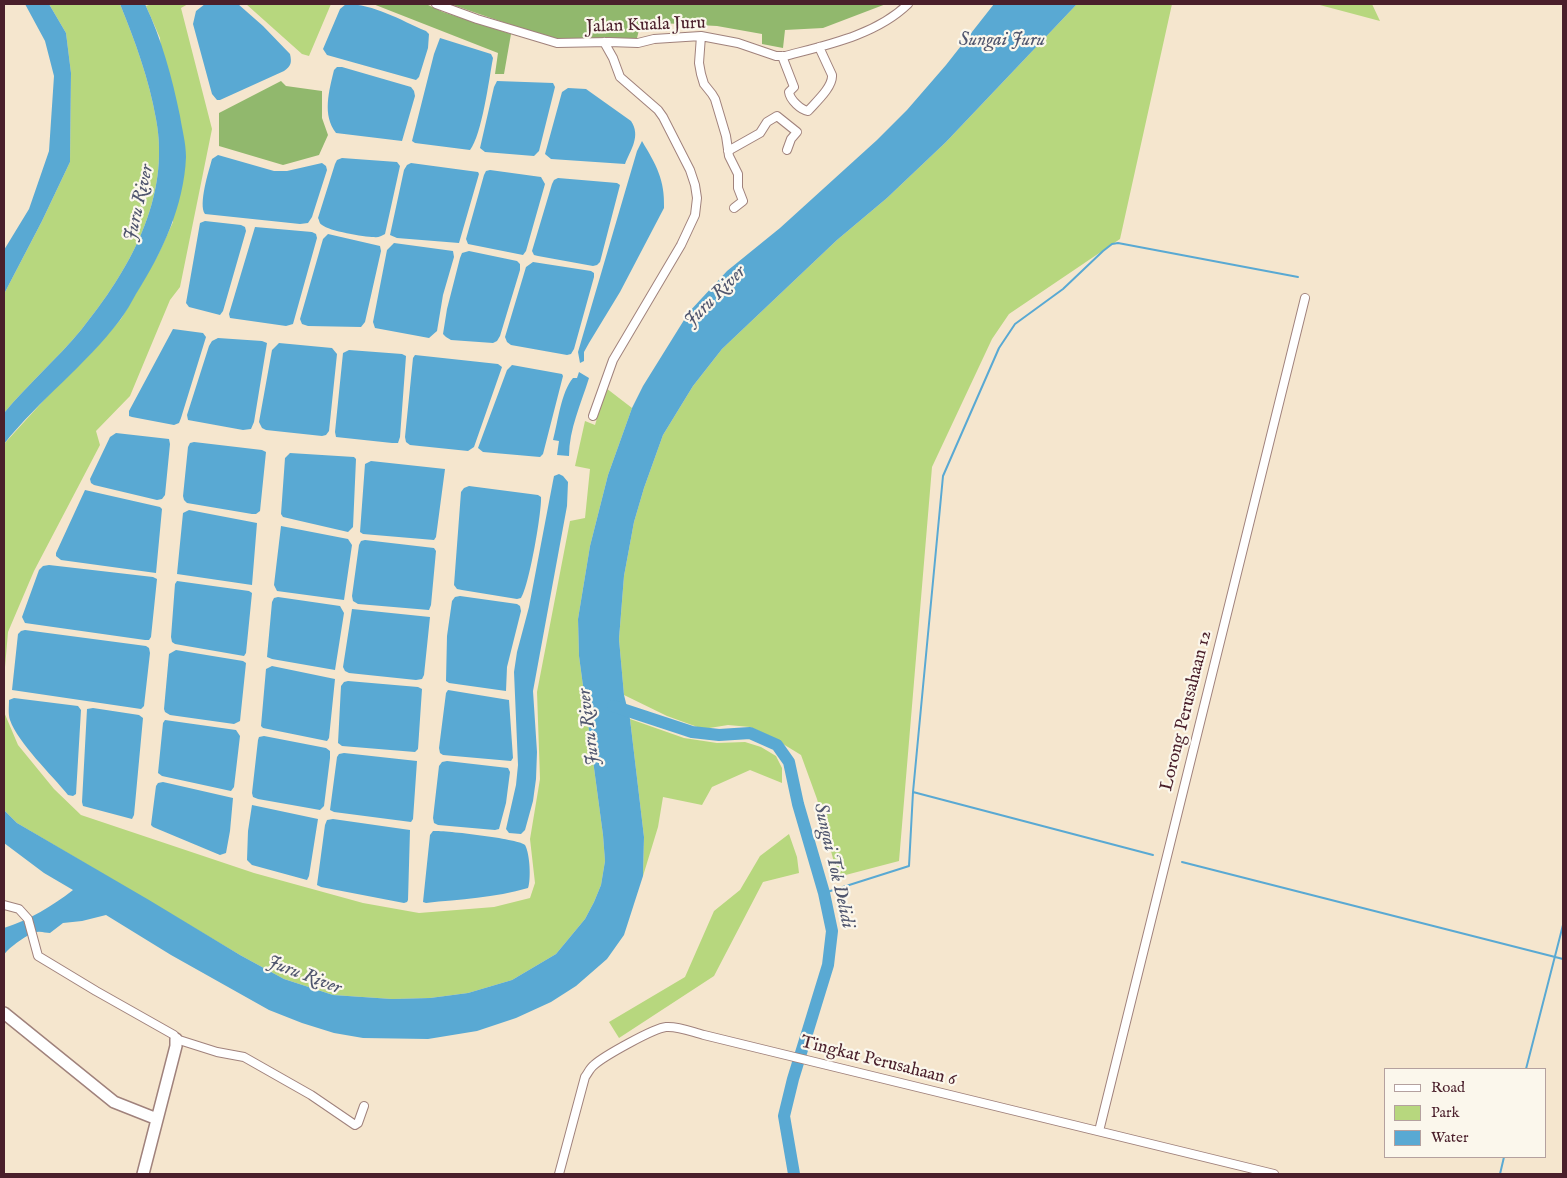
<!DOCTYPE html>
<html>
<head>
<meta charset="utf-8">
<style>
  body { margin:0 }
  #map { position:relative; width:1567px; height:1178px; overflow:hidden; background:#f5e6ce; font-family:"IM FELL English",serif }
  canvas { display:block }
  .frame { position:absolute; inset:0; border:5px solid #4a1f2b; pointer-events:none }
  .legend { position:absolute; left:1384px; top:1068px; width:162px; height:90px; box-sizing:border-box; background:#fbf7ec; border:1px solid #b4a19f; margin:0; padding:6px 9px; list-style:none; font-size:15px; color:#4a1f2b }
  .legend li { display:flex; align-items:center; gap:10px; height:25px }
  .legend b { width:25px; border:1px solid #b4a19f }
</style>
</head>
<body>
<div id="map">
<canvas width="1567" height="1178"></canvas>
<div class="frame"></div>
<ul class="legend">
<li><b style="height:6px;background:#fff"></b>Road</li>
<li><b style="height:14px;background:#b7d77e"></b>Park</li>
<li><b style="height:14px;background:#59a9d3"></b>Water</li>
</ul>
</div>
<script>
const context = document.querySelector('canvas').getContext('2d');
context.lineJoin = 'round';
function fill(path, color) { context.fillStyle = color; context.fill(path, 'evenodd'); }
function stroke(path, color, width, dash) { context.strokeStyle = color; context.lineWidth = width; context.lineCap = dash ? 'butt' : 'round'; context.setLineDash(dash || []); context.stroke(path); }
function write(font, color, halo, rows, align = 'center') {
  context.font = font + ' "IM FELL English",serif'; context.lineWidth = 4.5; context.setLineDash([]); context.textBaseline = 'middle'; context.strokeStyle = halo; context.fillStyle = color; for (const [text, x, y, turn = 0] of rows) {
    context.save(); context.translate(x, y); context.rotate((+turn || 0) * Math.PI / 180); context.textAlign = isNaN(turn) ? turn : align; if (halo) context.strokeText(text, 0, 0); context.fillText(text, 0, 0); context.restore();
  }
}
fill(new Path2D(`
  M49,4H120C135,41 149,79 156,119C171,198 129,271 81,330C57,359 28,384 4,413V294L42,221L70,162L71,73L66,33Z
  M152,4H188L181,8L212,129L180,287L170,300L130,396L96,431L100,445L34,571L8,632L4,679V444L55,388L93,351L121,319L158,255L173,222L160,38L146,6Z
  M246,4H331L309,56L302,54Z
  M1077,4H1172L1120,239L1009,314L992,339L932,467L899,861L838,877L817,799L801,755L770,736L750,727L728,725L703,729L667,716L624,695L619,639L624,576L634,522L644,488L663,435L693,386L722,349L837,240L887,198L946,142Z
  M1316,4H1372L1380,21Z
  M606,388L632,408L608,475L590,546L578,619L579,656L603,835L605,861L601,885L594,902L585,919L556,954L512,980L468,993L430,998L392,999L333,995L284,979L240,955L17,823L4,810V712L18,745L54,789L81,815L254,873L363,903L419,913L494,907L530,898L535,883L530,839L540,779L537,692L570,521L585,518L590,469L575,466L585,421L595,425Z
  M630,719L684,738L717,743L745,742L761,747L776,756L782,768V783L750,770L712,787L702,805L663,797L658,827L643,876L644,837Z
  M789,834L797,857L799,873L763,882L714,976L619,1038L609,1022L685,977L714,911L740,890L760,856Z`), '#b7d77e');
fill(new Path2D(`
  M373,4H426L443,12L511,34L504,74H495L498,53Z
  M450,4H886L823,28L785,30L783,48L762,44V34L717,26L641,22L637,38L555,40Z
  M281,81L286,86L322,91V118L328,135L319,155L283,165L219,146V113Z`), '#91b86d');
fill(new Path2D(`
  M25,4H49L66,33L71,73L70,162L42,221L4,294V250L29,209L49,151L54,76L45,41Z
  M120,4H145C162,40 172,77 180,116C182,129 186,143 186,157C184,206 162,253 136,294C131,303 126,312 120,320C86,365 39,400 4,444V413C28,384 57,359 81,330C129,271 171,198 156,119C149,79 135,41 120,4Z
  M205,4H238L263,26L290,54C292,63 291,66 284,71L220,100H217L212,94L193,24L196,11Z
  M346,4C374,4 400,20 426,31L429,34L428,48L419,77L416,80L327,55L323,49L340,9Z
  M994,4H1077L946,142L887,198L837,240L722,349L693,386L663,435L644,488L634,522L624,576L619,639L624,695L630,719L644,837L643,876L624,935L607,959L576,986L551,1002L516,1018L477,1031L428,1039L363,1038L334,1033L302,1023L269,1010L171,955L106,915L82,921L63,923L50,933C46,933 41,931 37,932C29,933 8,948 4,955V928C31,919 51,907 73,890L44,873L4,843V810L17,823L149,900L240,955L284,979L333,995L392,999L430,998L468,993L512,980L556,954L585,919L594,902L601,885L605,861L603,835L579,656L578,619L590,546L608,475L632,408L643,386L689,312L727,271L780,228L877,140L907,110L946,65Z
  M440,38L491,54L493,58C489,79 482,135 470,150L415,143L412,141L434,54Z
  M337,67H342L411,87L414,91L415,96L402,141L336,133C322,115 329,91 334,70Z
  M497,81L553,83L555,87L539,151L534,156L485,152L480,148L494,87Z
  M568,88L586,89L631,121C641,136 631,149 625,164L551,159L545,154L562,92Z
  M642,141C656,165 665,179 664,208L620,292L589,343L584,352V361L580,363L578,352L637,151Z
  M218,155L274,171H287L322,163L326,166L327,170L312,217L308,223L300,224L205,214C198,205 209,170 212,159Z
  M342,158L397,162L400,166L385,234C381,236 378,238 374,237C364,237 329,231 322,225C319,223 320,222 318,218L335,164L337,160Z
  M411,163L478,172L479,174L459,243L397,238L390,235L404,170L407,165Z
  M490,170L541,177L545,184L526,251L523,255L468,244L466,239L484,175L486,171Z
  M558,178L617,183L620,185L600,262L597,265L593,266L538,256L534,255L532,251L552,184L554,180Z
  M205,221L241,225L245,227L246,231L223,311L220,315L189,307L186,303L200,223Z
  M255,227L312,232L316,234L317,238L293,324L286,326L230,318L229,314Z
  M328,234L380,246L381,251L365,322L361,327L308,326L302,324L300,319L323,239Z
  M394,243L453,251L454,257L443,295L437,331L429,338L375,328L373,322L387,250Z
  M469,251L517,261L520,264V270L500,336L497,341L493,343L451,340L446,337L443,334L447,309L460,258L462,253Z
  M533,262L591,271L594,273V277L574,349L571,354L567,355L511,345L507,342L505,337L526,267Z
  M173,329L203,333L206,337L181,418L179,423L174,425L132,417L129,416V411Z
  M218,338L262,341L267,343L254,422L251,429L243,430L188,420L187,415L209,346L212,341Z
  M279,343L332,348L337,354L329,431L326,435L322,436L266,430L262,428L259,422L272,350Z
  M349,350L402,354L406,356L400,437L398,443H392L336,437L335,432L343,353Z
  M415,355L498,364L502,367L474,447L468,451L410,445L406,442L405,437L413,358Z
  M512,365L562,374L563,376L543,454L540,457L483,452L478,448L507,370Z
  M579,372L589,378C581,404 569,429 569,456L557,455L559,441L553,440C558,422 561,392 573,378H577Z
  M116,433L169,439L170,444L165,495L162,499L157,500L94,485L91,483L90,479L110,437Z
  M194,442L262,450L266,452L260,511L256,514H252L187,503L184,500L183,496L188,447L190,443Z
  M290,453L354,457L356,459L353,527L348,532L283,517L281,514L285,458Z
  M371,461L445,469L436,537L434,540L363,534L360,532L365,464Z
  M559,474L563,476L568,482L567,506L533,691L537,752L536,779L533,801L525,830L521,834L509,833L506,829L516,785L518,765L514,672L517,652L529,607L553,481L554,476Z
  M469,486L538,495L541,497C542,511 529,587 521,598L517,599L462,590L457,589L454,585L461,492L464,488Z
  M85,490L160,507L162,509L156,573L61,560L56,556V553Z
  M189,510L257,523L252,585L177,574L183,513Z
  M281,526L348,539L352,545L344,600L277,591L274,585Z
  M365,540L434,548L436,551L431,605L429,610L358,604L353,601L352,596L359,545L361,541Z
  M49,565L153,577L157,579L151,637L149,640H145L25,623L22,617L39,570L43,566Z
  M177,581L249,591L252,593L246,653L244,656L175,644L172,642L171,637L175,584Z
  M460,596L517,604L520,606L521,611L507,667L506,691L449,683L446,681L447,636L452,601L455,597Z
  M278,597L340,606L344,613L335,670L272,659L267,657L272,602L274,598Z
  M352,609L430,617L424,675L422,679L416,680L349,673L345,671L343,667Z
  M25,630L146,646L149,648L150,653L144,706L141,709L12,690L18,634L21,631Z
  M176,650L243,661L246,663L240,721L234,724L170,715L165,712L164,709L169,654Z
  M272,666L335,679L329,738L327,741L263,728L261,726L266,669Z
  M348,681L418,687L422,689L418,749L415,752L342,746L338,743L341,686L344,682Z
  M448,690L509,700L513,758L511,761L443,755L440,753L439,748L446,693Z
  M14,698L78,706L81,710L76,794L73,796L68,795C52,775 18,743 10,720C8,714 9,707 9,700Z
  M93,708L139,715L143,718L134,815L132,819L83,806L82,802L87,709Z
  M165,720L236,730L240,736L234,787L231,791L162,776L158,773L163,723Z
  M264,736L326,748L330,751V758L324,806L320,810L258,799L253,797L252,793L258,740L259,737Z
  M344,753L417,761L413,819L411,822L334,812L330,810L337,757L339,754Z
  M447,761L508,768L510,772L506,803L499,829L495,830L438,825L434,823L433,818L439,766L442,762Z
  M163,782L233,798L230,831L226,853L220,855L153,827L151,825L156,786L158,783Z
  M252,805L318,819L309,876L307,880L252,865L247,860L248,831Z
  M333,819L410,830L408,900L407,902L404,903L321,887L317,885L325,825L327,820Z
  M433,831C443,830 521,839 525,845C530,854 531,879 528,888C495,898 460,899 426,903L423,902L430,835Z`), '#59a9d3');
stroke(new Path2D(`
  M913,792L1153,855
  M1182,862L1563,959
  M824,893L909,866L913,792L943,476L999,348L1015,324L1063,289L1103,251L1112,244L1118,243L1298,277
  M1526,1069L1563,925
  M1500,1174L1504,1157`), '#59a9d3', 2);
stroke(new Path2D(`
  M613,706L692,732L719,735L750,733L777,745L789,762L798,804L824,893L832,931L828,965L793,1079L784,1116L794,1174`), '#59a9d3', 12);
const street = new Path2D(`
  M436,4L477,19L557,43L609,42L638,43L654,39L701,36L738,43L776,56H785C827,45 876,35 908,4
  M701,36L699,63L701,74L704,84L712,94L715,99L726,136L729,156L738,174V188L743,201L734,208
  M782,56L794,87L789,92C790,100 801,110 808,111C816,102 833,87 832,75L819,47
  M728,151L760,133L767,122L777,116L797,132L791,139L787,150
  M593,416L613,360L681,245L695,215L697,198L695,185L690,170L663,117L658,110L620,77L613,58L604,42
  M4,905L19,909L28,919L38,956L96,991L174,1035L176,1039L217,1052L244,1057L311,1095L355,1125L358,1123L364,1106
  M1099,1131L1305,298
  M559,1174L585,1077C588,1073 590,1068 594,1065C604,1056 654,1028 666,1027C679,1026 692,1032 704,1035L1274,1174`);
const secondary = new Path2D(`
  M4,1013L114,1102L157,1119
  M143,1174L176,1046V1039`);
stroke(street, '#a0827c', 10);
stroke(secondary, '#a0827c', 14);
stroke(street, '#fff', 8);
stroke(secondary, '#fff', 11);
write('18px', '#4a1f2b', '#fbf7ec', [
  ["Jalan Kuala Juru",646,26,-2],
  ["Lorong Perusahaan 12",1187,711,-76],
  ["Tingkat Perusahaan 6",878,1062,14]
]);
write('italic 19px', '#50566e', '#fbf7ec', [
  ["Sungai Juru",1002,41],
  ["Juru River",140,203,-77],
  ["Juru River",716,297,-45],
  ["Juru River",590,727,-97],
  ["Sungai Tok Delidi",833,866,77],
  ["Juru River",304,976,21]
]);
</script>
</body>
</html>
